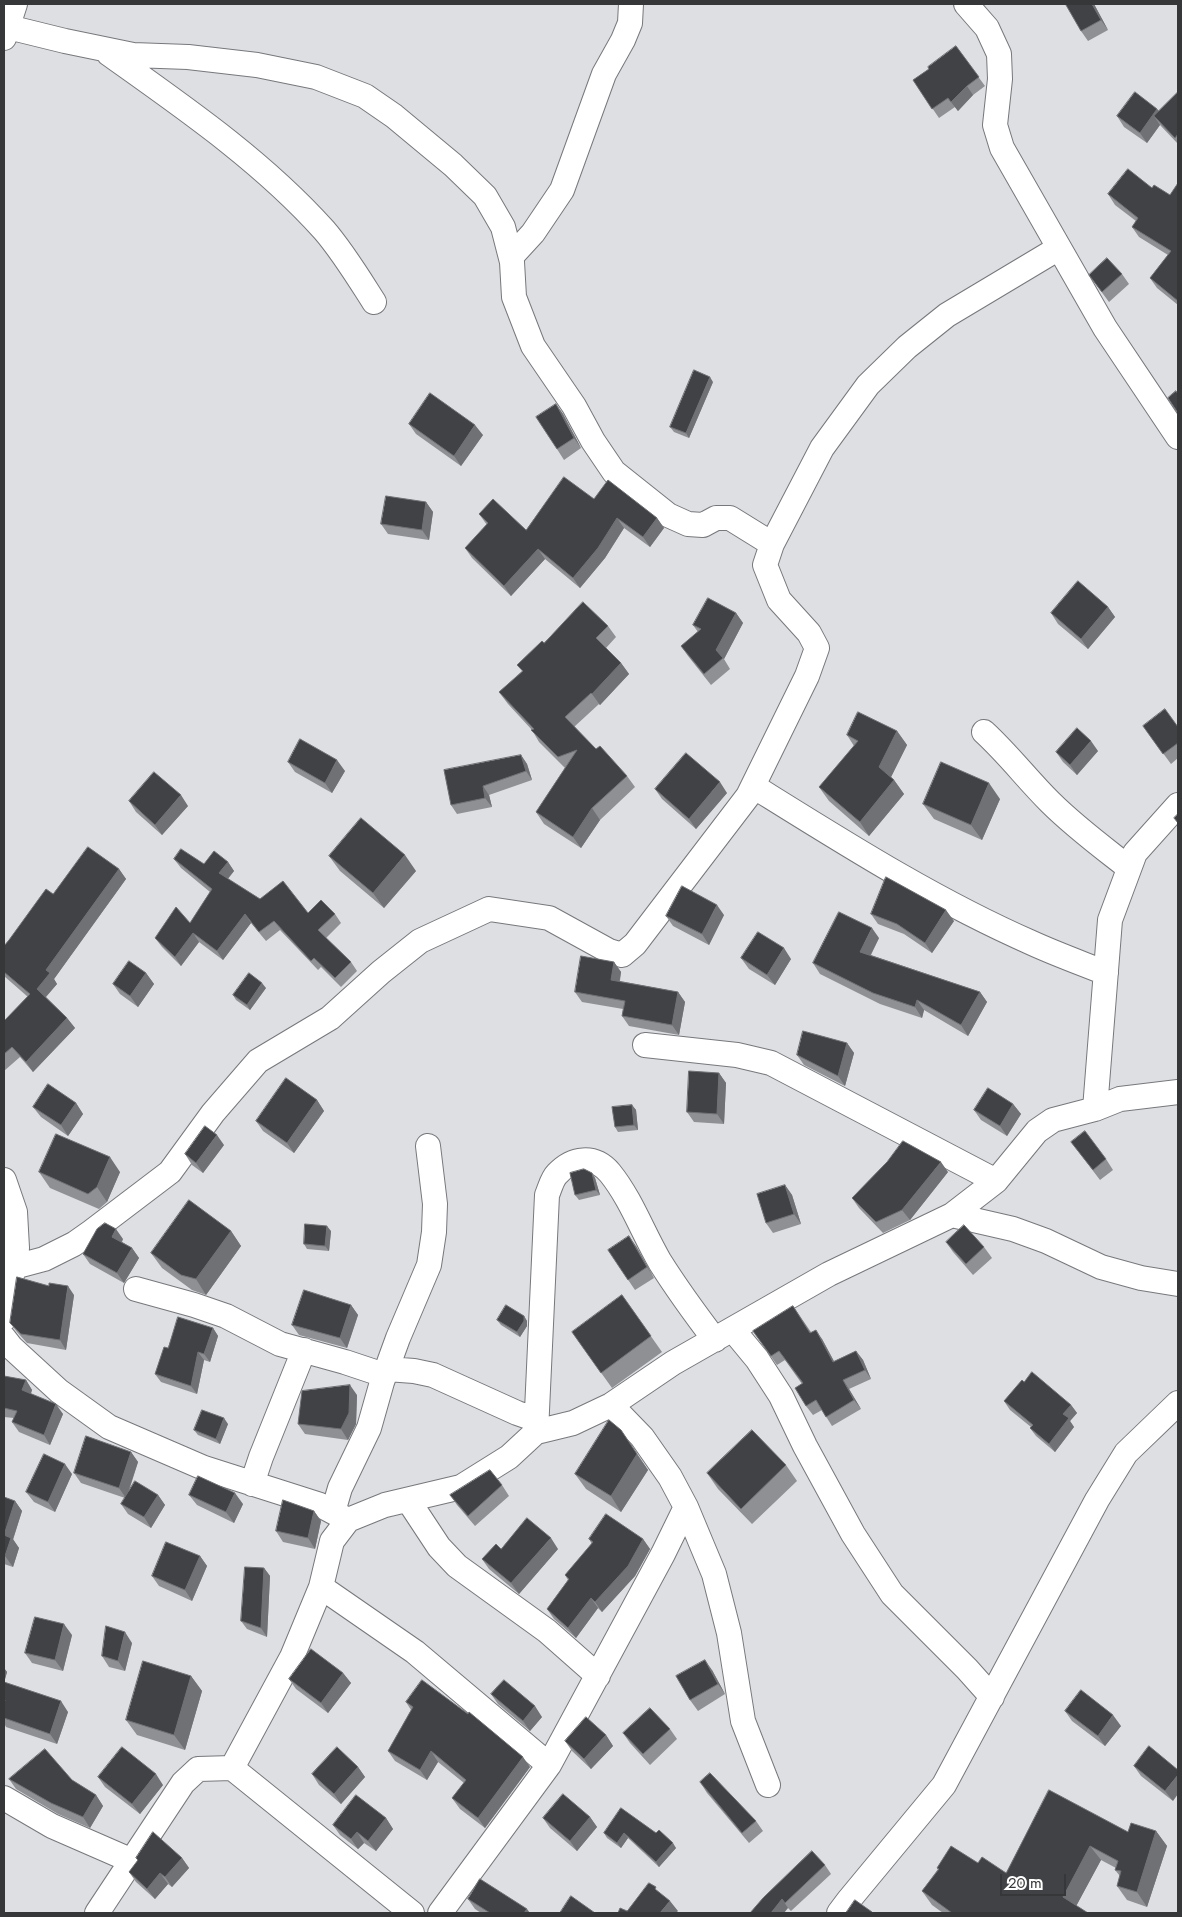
<!DOCTYPE html>
<html>
<head>
<meta charset="utf-8">
<style>
  body { margin:0 }
  #map { position:relative; width:1182px; height:1917px; overflow:hidden; background:#dddfe3; font-family:Jost,sans-serif }
  canvas { display:block }
  .frame { position:absolute; inset:0; border:5px solid #363738; pointer-events:none }
  .scale { position:absolute; left:1000px; top:1874px; width:66px; height:22px; box-sizing:border-box; border:2px solid #363738; border-top:0; padding-left:6px; font-size:15px; line-height:18px; white-space:nowrap; color:#363738; -webkit-text-stroke:4px #fff; paint-order:stroke }
</style>
</head>
<body>
<div id="map">
<canvas width="1182" height="1917"></canvas>
<div class="frame"></div>
<div class="scale">20 m</div>
</div>
<script>
const context = document.querySelector('canvas').getContext('2d');
context.lineJoin = 'round';
function stroke(path, color, width, dash) { context.strokeStyle = color; context.lineWidth = width; context.lineCap = dash ? 'butt' : 'round'; context.setLineDash(dash || []); context.stroke(path); }
function fill(path, color) { context.fillStyle = color; context.fill(path, 'evenodd'); }
const street = new Path2D(`
  M966,4L987,28L999,54L1000,79L995,125L1002,148L1105,328L1178,437
  M4,26L65,41L133,55L188,57L257,65L316,77L365,96L394,116L453,165L485,196L503,227L512,262L514,297L533,346L574,406L593,441L614,472L668,515L688,524L703,525L716,518H730L772,544
  M4,38L15,4
  M109,54C185,108 262,161 324,230C343,252 358,277 374,302
  M511,257L533,233L562,190L604,74L623,40L630,23L631,4
  M984,732C1008,754 1027,779 1050,802C1075,827 1101,846 1129,868
  M753,786C843,842 934,900 1032,943C1056,954 1081,963 1106,973
  M645,1045L737,1055L771,1063L996,1181
  M1095,1109L1110,920L1135,853L1178,805
  M4,1180L15,1212L17,1248L4,1319
  M952,1215L1013,1229L1046,1241L1101,1267L1141,1278L1178,1284
  M14,1267L44,1259L74,1244L91,1232L170,1172L213,1113L258,1061L330,1018L381,972L420,941L489,909L549,918L609,951L622,955L635,944L748,796L807,676L817,648L809,633L779,600L765,565L772,544L822,448L868,385L907,347L947,315L1059,248
  M136,1289L194,1305L226,1316L280,1344L345,1362L384,1375
  M733,1330L757,1359L781,1396L805,1446L853,1534L892,1594L967,1669L992,1697
  M4,1338L11,1347L59,1391L109,1427L204,1468L320,1505L348,1520
  M387,1369L414,1371L433,1375L517,1413L537,1420
  M611,1405L642,1437L670,1477L686,1507L714,1574L729,1633L743,1721L768,1785
  M536,1432L547,1195C550,1188 552,1179 557,1174C572,1158 594,1154 610,1173C631,1199 643,1233 660,1262C677,1289 696,1315 715,1340
  M252,1484L261,1457L304,1350
  M408,1500L439,1547L457,1566L547,1631L598,1676
  M333,1512L340,1488L369,1428L382,1382L398,1338L429,1265L434,1232L435,1204L428,1146
  M321,1587L415,1652L549,1765
  M232,1768L412,1913
  M4,1798L52,1826L130,1860
  M97,1913L183,1783L198,1769L232,1768L292,1657L321,1587L332,1541L348,1520L385,1505L461,1487L509,1457L536,1432L573,1423L611,1405L673,1363L829,1274L952,1215L996,1181L1037,1131L1053,1120L1095,1109L1120,1099L1178,1092
  M440,1913L549,1765L663,1554L686,1507
  M839,1913L848,1901L944,1785L1097,1500L1126,1453L1178,1403`);
stroke(street, '#77787c', 26);
stroke(street, '#fff', 24);
fill(new Path2D(`
  M1094,4L1108,30L1088,41L1081,31Z
  M956,46L985,86L973,95L958,111L955,107L939,118L913,80L929,69Z
  M1178,92V144L1160,125L1147,143L1124,127L1117,116L1157,109L1159,111Z
  M1178,183V305L1157,288L1150,278L1168,255L1139,237L1132,227L1136,221L1115,205L1108,194L1152,188L1170,195Z
  M1122,274L1129,284L1109,302L1089,275Z
  M713,382L689,438L674,432L670,427Z
  M556,404L563,414L581,448L564,460L557,449Z
  M409,424L483,435L461,466L416,434Z
  M594,499L657,518L664,528L650,547L624,528L605,558L580,588L545,559L511,596L472,558L465,548L487,525L479,514L526,530Z
  M426,502L433,512L429,540L388,534L381,524Z
  M1108,607L1115,617L1088,649L1058,624L1051,613Z
  M736,613L743,623L724,659L730,669L711,685L688,656L681,646L698,632L693,625Z
  M608,626L616,637L606,648L621,663L629,674L600,705L599,704L574,727L596,749L627,776L635,787L600,820L581,848L544,824L536,812L565,768L539,742L532,730L508,704L499,692L522,671L517,665L544,643Z
  M1143,726L1178,727V758L1171,764Z
  M897,731L907,745L891,777L894,780L904,794L869,836L829,801L819,787L854,746L847,735Z
  M1098,751L1077,775L1063,762L1056,752Z
  M521,755L527,764L532,780L489,795L492,807L457,814L451,805Z
  M288,762L345,771L332,793L295,772Z
  M655,789L727,793L696,829L662,799Z
  M1000,799L982,840L934,819L923,804Z
  M129,801L188,806L162,835L136,812Z
  M329,856L416,871L384,908L340,871Z
  M174,859L204,864L228,862L234,871L228,879L260,899L308,913L335,914L341,923L326,938L351,962L357,971L341,987L321,967L318,970L280,930L266,941L251,923L223,960L199,942L181,966L162,947L155,938L190,923L210,892L181,868Z
  M119,869L126,879L54,979L57,984L46,997L67,1018L75,1028L33,1072L20,1057L4,1071V1021L28,997L4,976V946L53,894Z
  M871,914L954,921L932,953L904,934L878,924Z
  M724,915L709,945L673,926L666,916Z
  M879,938L871,955L980,992L987,1002L968,1036L924,1010L922,1018L880,1004L820,974L813,963Z
  M741,958L791,959L775,985L749,969Z
  M614,962L621,972L620,981L678,992L685,1002L679,1035L629,1026L622,1016L623,1009L582,1002L575,992Z
  M146,973L154,984L138,1007L120,994L113,984Z
  M266,988L250,1010L236,1000L233,995Z
  M847,1043L854,1053L845,1086L804,1065L797,1055Z
  M719,1073L726,1083L724,1124L694,1122L687,1112Z
  M317,1100L324,1111L294,1153L263,1131L256,1121Z
  M76,1103L83,1114L68,1136L41,1117L33,1107Z
  M1013,1104L1021,1114L1007,1136L981,1120L974,1110Z
  M632,1105L636,1110L638,1130L618,1132L615,1127Z
  M1071,1142L1106,1159L1113,1170L1100,1180Z
  M224,1145L203,1173L192,1165L185,1154Z
  M887,1162L948,1172L910,1220L883,1233L859,1208L852,1198Z
  M39,1172H120L107,1202L99,1209L50,1188Z
  M592,1173L595,1178L600,1195L579,1200L575,1195Z
  M785,1185L792,1195L801,1224L773,1233L766,1223Z
  M231,1231L241,1246L206,1295L192,1290L162,1268L151,1253Z
  M331,1231L329,1251L307,1249L304,1244Z
  M123,1239L122,1242L132,1248L139,1258L124,1283L90,1264L83,1254Z
  M946,1242L984,1247L992,1258L973,1275L953,1252Z
  M636,1246L654,1278L635,1290L608,1250Z
  M74,1295L66,1350L27,1343L17,1332L10,1323Z
  M622,1295L662,1352L612,1388L572,1332Z
  M351,1305L358,1315L347,1348L299,1335L292,1325Z
  M793,1306L811,1332L822,1339L834,1361L856,1351L863,1360L871,1379L849,1389L861,1409L832,1426L822,1410L813,1415L806,1406L802,1384L785,1360L777,1365L753,1331Z
  M524,1316L527,1321V1326L520,1337L501,1325L497,1320Z
  M213,1328L218,1336L210,1362L204,1360L197,1394L161,1382L155,1374L168,1348Z
  M4,1376L26,1380L32,1390L31,1394L63,1414L50,1445L19,1432L12,1422L14,1418L4,1417Z
  M1024,1382L1071,1405L1077,1413L1070,1421L1074,1427L1055,1452L1036,1436L1030,1428L1031,1427L1010,1410L1004,1401Z
  M357,1395L356,1424L348,1440L305,1434L298,1424Z
  M228,1424L220,1444L198,1435L194,1430Z
  M621,1430L648,1470L621,1512L586,1489L575,1474Z
  M131,1452L138,1462L129,1491L158,1495L165,1505L151,1528L128,1514L121,1504L125,1498L81,1483L74,1473Z
  M786,1465L797,1481L752,1524L718,1489L707,1473Z
  M72,1474L55,1512L34,1502L26,1492Z
  M502,1485L509,1496L475,1526L457,1505L450,1495Z
  M189,1495L243,1504L234,1523L197,1505Z
  M4,1497L15,1501L22,1511L13,1540L19,1548L13,1567L4,1564Z
  M314,1511L321,1521L315,1549L283,1542L276,1531Z
  M589,1539H643L650,1549L635,1576L602,1612L598,1608L576,1638L554,1619L547,1609L568,1580L565,1575L592,1544Z
  M501,1549H558L519,1594L489,1569L482,1559Z
  M200,1556L207,1566L192,1601L159,1586L152,1576Z
  M264,1568L270,1576L267,1637L247,1629L241,1621Z
  M72,1635L63,1671L32,1663L25,1653Z
  M132,1643L125,1671L109,1667L102,1656Z
  M4,1668L7,1672L4,1682L68,1712L57,1744L6,1727L4,1723Z
  M712,1670L725,1694L698,1711L690,1700Z
  M343,1673L351,1683L328,1713L296,1689L289,1679Z
  M191,1676L202,1691L185,1750L137,1735L126,1720Z
  M491,1694L542,1717L530,1731L498,1704Z
  M406,1702L530,1767L485,1828L460,1809L452,1798L464,1783L438,1762L427,1780L395,1761L388,1751L411,1710Z
  M1065,1711L1121,1726L1105,1746L1072,1721Z
  M670,1729L677,1739L650,1765L630,1743L623,1733Z
  M606,1735L613,1746L591,1769L572,1751L565,1741Z
  M1149,1746L1173,1801L1141,1776L1134,1766Z
  M358,1767L365,1777L341,1804L319,1785L312,1774Z
  M98,1777L163,1785L140,1814L105,1787Z
  M9,1779L72,1780L96,1795L103,1806L90,1828L58,1814L16,1789Z
  M700,1782L756,1821L763,1831L749,1843L707,1793Z
  M621,1808L676,1848L659,1867L628,1838L621,1848L607,1838L604,1833Z
  M590,1817L597,1827L577,1851L550,1828L543,1818Z
  M386,1818L393,1829L376,1851L364,1843L358,1849L340,1835L333,1825Z
  M1156,1831L1167,1846L1147,1907L1127,1900L1117,1886L1120,1876L1115,1870L1116,1868L1101,1860L1076,1906L1088,1913H943L932,1905L922,1891L938,1869L937,1868L978,1863L1006,1873L1128,1832Z
  M136,1858H182L189,1868L172,1887L168,1884L155,1899L136,1882L129,1872L138,1861Z
  M825,1865L831,1874L791,1911L788,1908L750,1913Z
  M468,1899L530,1913H481L475,1909Z`), '#8e9094');
fill(new Path2D(`
  M1092,4H1094L1108,30L1101,20Z
  M967,86L973,95L958,111L951,102Z
  M1157,109L1165,119L1154,116L1160,125L1147,143L1140,133Z
  M710,377L713,382L689,438L686,433Z
  M556,404L563,414L581,448L574,438Z
  M475,425L483,435L461,466L454,456Z
  M426,502L433,512L429,540L422,530Z
  M617,518L624,528L605,558L580,588L573,578Z
  M657,518L664,528L650,547L643,537Z
  M538,549L545,559L511,596L504,586Z
  M1108,607L1115,617L1088,649L1081,639Z
  M736,613L743,623L724,659L716,650Z
  M621,663L629,674L600,705L592,694Z
  M897,731L907,745L889,781L879,767Z
  M1091,741L1098,751L1077,775L1070,765Z
  M521,755L527,764L532,780L526,771Z
  M337,760L345,771L332,793L325,783Z
  M894,780L904,794L869,836L860,822Z
  M720,782L727,793L696,829L689,819Z
  M989,783L1000,799L982,840L971,825Z
  M483,786L489,795L492,807L485,798Z
  M181,795L188,806L162,835L155,825Z
  M592,808L600,820L581,848L573,837Z
  M405,855L416,871L384,908L373,893Z
  M228,862L234,871L225,882L219,873Z
  M119,869L126,879L54,979L57,984L44,999L37,989L46,970Z
  M717,905L724,915L709,945L702,934Z
  M946,910L954,921L932,953L925,943Z
  M245,914L251,923L223,960L217,951Z
  M872,928L879,938L867,962L860,952Z
  M193,933L199,942L181,966L175,957Z
  M784,948L791,959L775,985L767,975Z
  M614,962L621,972L618,990L611,980Z
  M146,973L154,984L138,1007L130,996Z
  M262,983L266,988L250,1010L247,1005Z
  M678,992L685,1002L679,1035L672,1025Z
  M980,992L987,1002L968,1036L961,1025Z
  M917,1000L924,1010L922,1018L915,1007Z
  M67,1018L75,1028L33,1072L26,1062Z
  M847,1043L854,1053L845,1086L838,1076Z
  M719,1073L726,1083L724,1124L717,1114Z
  M317,1100L324,1111L294,1153L287,1143Z
  M76,1103L83,1114L68,1136L61,1125Z
  M1013,1104L1021,1114L1007,1136L1000,1126Z
  M632,1105L636,1110L638,1130L634,1125Z
  M217,1135L224,1145L203,1173L196,1163Z
  M110,1157L120,1172L107,1202L97,1187Z
  M941,1162L948,1172L910,1220L902,1210Z
  M592,1173L595,1178L600,1195L596,1190Z
  M785,1185L792,1195L801,1224L794,1214Z
  M327,1226L331,1231L329,1251L325,1246Z
  M116,1229L123,1239L119,1247L112,1237Z
  M231,1231L241,1246L206,1295L196,1279Z
  M629,1236L636,1246L654,1278L647,1267Z
  M132,1248L139,1258L124,1283L117,1273Z
  M68,1286L74,1295L66,1350L60,1340Z
  M351,1305L358,1315L347,1348L340,1338Z
  M524,1316L527,1321V1326L520,1337L517,1332Z
  M213,1328L218,1336L210,1362L204,1354Z
  M816,1330L822,1339L839,1371L833,1362Z
  M856,1351L863,1360L871,1379L865,1370Z
  M198,1352L204,1360L197,1394L191,1386Z
  M26,1380L32,1390L28,1400L22,1390Z
  M843,1380L849,1389L861,1409L854,1400Z
  M350,1385L357,1395L356,1424L348,1440L341,1429Z
  M56,1404L63,1414L50,1445L44,1435Z
  M1071,1405L1077,1413L1070,1421L1074,1427L1055,1452L1049,1444L1063,1414Z
  M224,1418L228,1424L220,1444L216,1439Z
  M131,1452L138,1462L126,1498L119,1488Z
  M637,1454L648,1470L621,1512L611,1496Z
  M65,1464L72,1474L55,1512L48,1502Z
  M235,1493L243,1504L234,1523L226,1512Z
  M158,1495L165,1505L151,1528L144,1517Z
  M15,1501L22,1511L13,1539L19,1548L13,1567L5,1556L4,1535Z
  M314,1511L321,1521L315,1549L308,1538Z
  M551,1538L558,1549L519,1594L511,1583Z
  M643,1539L650,1549L635,1576L602,1612L595,1602Z
  M200,1556L207,1566L192,1601L185,1590Z
  M264,1568L270,1576L267,1637L261,1628Z
  M591,1598L598,1608L576,1638L568,1628Z
  M64,1624L72,1635L63,1671L55,1660Z
  M125,1632L132,1643L125,1671L118,1661Z
  M705,1660L712,1670L725,1694L718,1684Z
  M4,1668L7,1672L4,1683Z
  M343,1673L351,1683L328,1713L321,1703Z
  M191,1676L202,1691L185,1750L174,1735Z
  M61,1701L68,1712L57,1744L50,1734Z
  M535,1706L542,1717L530,1731L523,1721Z
  M1113,1715L1121,1726L1105,1746L1098,1736Z
  M606,1735L613,1746L591,1769L584,1759Z
  M431,1751L438,1762L427,1780L420,1770Z
  M523,1757L530,1767L485,1828L478,1818Z
  M358,1767L365,1777L341,1804L334,1794Z
  M156,1774L163,1785L140,1814L132,1804Z
  M1178,1775V1794L1173,1801L1165,1791Z
  M96,1795L103,1806L90,1828L83,1817Z
  M590,1817L597,1827L577,1851L570,1841Z
  M386,1818L393,1829L376,1851L368,1841Z
  M1156,1831L1167,1846L1147,1907L1137,1892Z
  M357,1832L364,1843L358,1849L351,1839Z
  M624,1833L628,1838L621,1848L617,1843Z
  M673,1843L676,1848L659,1867L656,1862Z
  M1090,1846L1101,1860L1073,1912L1063,1897Z
  M182,1858L189,1868L172,1887L165,1877Z
  M160,1873L168,1884L155,1899L147,1889Z
  M782,1899L788,1908L784,1913H771Z
  M670,1901L678,1911L676,1913H660Z
  M527,1909L530,1913H524Z`), '#6f7174');
const building = new Path2D(`
  M1069,4H1092L1101,20L1081,31L1066,5Z
  M956,46L979,77L967,86L951,102L948,98L932,109L913,80L929,69L928,67Z
  M1135,92L1157,109L1140,133L1117,116Z
  M1178,92V134L1175,138L1154,116Z
  M1128,169L1152,188L1154,185L1170,195L1178,183V301L1150,278L1171,251L1132,227L1138,218L1108,194Z
  M1107,258L1122,274L1102,292L1089,275Z
  M694,370L710,377L686,433L670,427Z
  M1176,391L1178,394V413L1168,398Z
  M430,393L475,425L454,456L409,424Z
  M556,404L574,438L557,449L536,417Z
  M564,477L594,499L608,480L657,518L643,537L617,518L598,548L573,578L538,549L504,586L465,548L488,523L479,514L493,499L526,530Z
  M386,496L426,502L422,530L381,524Z
  M1078,581L1108,607L1081,639L1051,613Z
  M708,598L736,613L716,650L723,658L704,674L681,646L701,629L693,625Z
  M583,602L608,626L596,638L621,663L592,694L591,693L565,717L596,749L600,746L627,776L592,808L573,837L536,812L577,750L558,757L531,730L534,729L499,692L523,671L517,665L542,641L544,643Z
  M1165,709L1178,727V743L1163,754L1143,726Z
  M858,712L897,731L879,767L894,780L860,822L819,787L858,741L847,735Z
  M1077,728L1091,741L1070,765L1056,752Z
  M300,739L337,760L325,783L288,762Z
  M686,753L720,782L689,819L655,789Z
  M521,755L526,771L483,786L485,798L451,805L444,770Z
  M941,762L989,783L971,825L923,804Z
  M154,772L181,795L155,825L129,801Z
  M1178,814V823L1174,818Z
  M361,818L405,855L373,893L329,856Z
  M88,847L119,869L46,970L50,973L37,989L67,1018L26,1062L12,1047L4,1054V1021L30,994L4,972V946L9,940L46,889L53,894Z
  M181,849L204,864L214,851L228,862L219,873L260,899L283,881L308,913L321,900L335,914L318,930L351,962L335,978L314,958L311,961L274,921L259,932L245,914L217,951L193,933L175,957L155,938L176,907L190,923L212,889L174,859Z
  M886,877L946,910L925,943L897,924L871,914Z
  M682,886L717,905L702,934L666,916Z
  M839,912L872,928L860,952L980,992L961,1025L917,1000L915,1007L873,993L813,963Z
  M758,932L784,948L767,975L741,958Z
  M581,956L614,962L611,980L678,992L672,1025L622,1016L625,1001L575,992Z
  M129,961L146,973L130,996L113,984Z
  M249,973L262,983L247,1005L233,995Z
  M803,1031L847,1043L838,1076L797,1055Z
  M689,1071L719,1073L717,1114L687,1112Z
  M286,1078L317,1100L287,1143L256,1121Z
  M48,1084L76,1103L61,1125L33,1107Z
  M988,1088L1013,1104L1000,1126L974,1110Z
  M632,1105L634,1125L615,1127L612,1107Z
  M205,1126L217,1135L196,1163L185,1154Z
  M1085,1131L1106,1159L1093,1170L1071,1142Z
  M56,1134L110,1157L97,1187L88,1194L39,1172Z
  M903,1141L941,1162L902,1210L876,1222L852,1198L887,1162Z
  M584,1169L592,1173L596,1190L575,1195L570,1173Z
  M785,1185L794,1214L766,1223L757,1194Z
  M189,1200L231,1231L196,1279L181,1275L151,1253Z
  M105,1223L116,1229L112,1237L132,1248L117,1273L83,1254L97,1229Z
  M305,1224L327,1226L325,1246L304,1244Z
  M964,1225L984,1247L966,1264L946,1242Z
  M629,1236L647,1267L628,1280L608,1250Z
  M17,1277L49,1286V1283L68,1286L60,1340L21,1334L10,1323Z
  M304,1290L351,1305L340,1338L292,1325Z
  M622,1295L651,1336L601,1373L572,1332Z
  M506,1305L524,1316V1321L517,1332L497,1320Z
  M793,1306L810,1333L816,1330L833,1362L856,1351L865,1370L843,1380L854,1400L826,1417L816,1400L806,1406L795,1388L803,1383L779,1351L771,1356L753,1331Z
  M178,1317L213,1328L204,1354L198,1352L191,1386L155,1374L164,1347L168,1348Z
  M1032,1372L1071,1405L1063,1414L1069,1418L1049,1444L1030,1428L1033,1425L1004,1401L1022,1380L1024,1382Z
  M4,1376L26,1380L22,1390L56,1404L44,1435L12,1422L17,1411L4,1408Z
  M350,1385L349,1413L341,1429L298,1424L302,1391Z
  M202,1410L224,1418L216,1439L194,1430Z
  M609,1420L621,1430L637,1454L611,1496L575,1474Z
  M752,1430L786,1465L741,1509L707,1473Z
  M86,1436L131,1452L119,1488L74,1473Z
  M44,1454L65,1464L48,1502L26,1492Z
  M490,1470L502,1485L468,1516L450,1495Z
  M198,1476L235,1493L226,1512L189,1495Z
  M135,1481L158,1495L144,1517L121,1504Z
  M4,1497L15,1501L4,1535Z
  M283,1500L314,1511L308,1538L276,1531Z
  M606,1514L643,1539L628,1566L595,1602L591,1598L568,1628L547,1609L569,1579L565,1575L593,1542L589,1539Z
  M527,1518L551,1538L511,1583L482,1559L496,1544L501,1549Z
  M4,1535L11,1538L5,1556H4Z
  M166,1542L200,1556L185,1590L152,1576Z
  M245,1567L264,1568L261,1628L241,1621Z
  M35,1617L64,1624L55,1660L25,1653Z
  M106,1626L125,1632L118,1661L102,1656Z
  M311,1649L343,1673L321,1703L289,1679Z
  M705,1660L718,1684L690,1700L676,1676Z
  M143,1661L191,1676L174,1735L126,1720Z
  M422,1680L468,1714L469,1712L523,1757L478,1818L452,1798L466,1780L431,1751L420,1770L388,1751L413,1707L406,1702Z
  M504,1680L535,1706L523,1721L491,1694Z
  M4,1682L61,1701L50,1734L4,1718V1703L5,1700H4Z
  M1081,1690L1113,1715L1098,1736L1065,1711Z
  M650,1708L670,1729L643,1754L623,1733Z
  M586,1717L606,1735L584,1759L565,1741Z
  M1149,1746L1178,1770V1775L1165,1791L1134,1766Z
  M122,1747L156,1774L132,1804L98,1777Z
  M337,1747L358,1767L334,1794L312,1774Z
  M45,1749L72,1780L96,1795L83,1817L51,1803L9,1779Z
  M710,1773L756,1821L742,1833L700,1782Z
  M1049,1790L1128,1832L1131,1823L1156,1831L1137,1892L1117,1886L1121,1871L1115,1870L1118,1861L1090,1846L1063,1897L1088,1913H952L922,1891L939,1869L937,1868L951,1846L978,1863L982,1857L1006,1873Z
  M563,1794L590,1817L570,1841L543,1818Z
  M356,1795L386,1818L368,1841L357,1832L351,1839L333,1825Z
  M621,1808L656,1833L659,1830L673,1843L656,1862L624,1833L617,1843L604,1833Z
  M153,1832L182,1858L165,1877L160,1873L147,1889L129,1872L138,1860L136,1858Z
  M812,1851L825,1865L785,1903L782,1899L771,1913H750L763,1898Z
  M480,1879L527,1909L524,1913H490L468,1899Z
  M649,1883L656,1887L655,1889L670,1901L660,1913H645L644,1912L643,1913H618L620,1908L627,1911Z
  M571,1896L595,1913H560Z
  M855,1900L872,1912L871,1913H846Z`);
fill(building, '#404245');
stroke(building, '#6f7174', 1);
</script>
</body>
</html>
